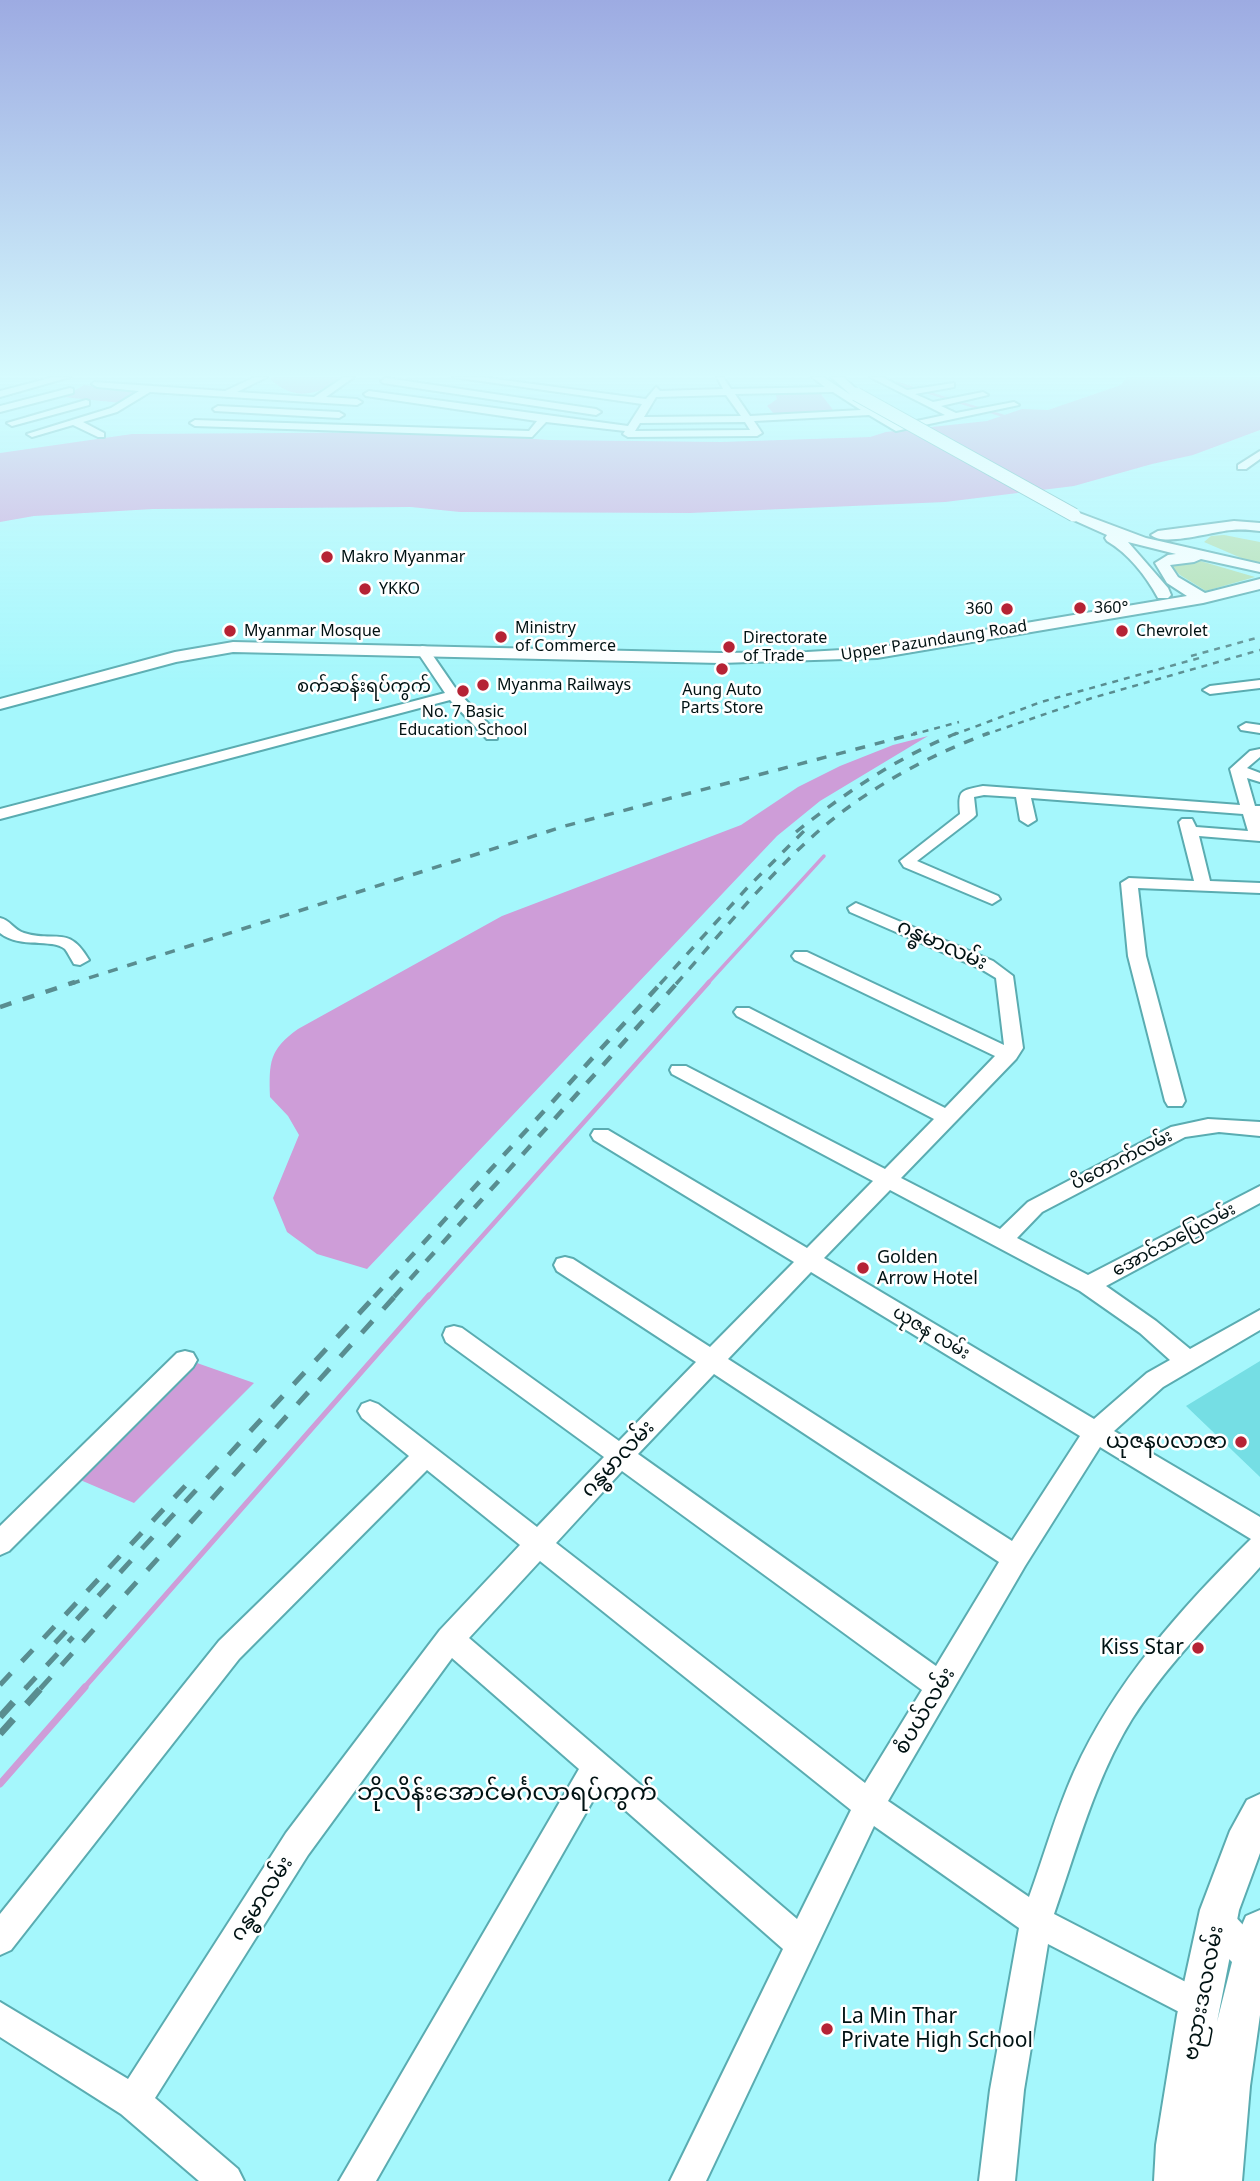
<!DOCTYPE html>
<html>
<head>
<meta charset="utf-8">
<style>
  body { margin:0 }
  canvas { display:block; background:#a5f7fc }
</style>
</head>
<body>
<canvas width="1260" height="2181"></canvas>
<script>
const context = document.querySelector('canvas').getContext('2d');
context.lineJoin = 'round';
function fill(path, color) { context.fillStyle = color; context.fill(path, 'evenodd'); }
function stroke(path, color, width, dash) { context.strokeStyle = color; context.lineWidth = width; context.lineCap = dash ? 'butt' : 'round'; context.setLineDash(dash || []); context.stroke(path); }
function write(font, color, halo, rows, align = 'center') {
  context.font = font + ' "Noto Sans","Noto Sans Myanmar",sans-serif'; context.lineWidth = 5; context.setLineDash([]); context.textBaseline = 'middle'; context.strokeStyle = halo; context.fillStyle = color; for (const [text, x, y, turn = 0] of rows) {
    context.save(); context.translate(x, y); context.rotate((+turn || 0) * Math.PI / 180); context.textAlign = isNaN(turn) ? turn : align; if (halo) context.strokeText(text, 0, 0); context.fillText(text, 0, 0); context.restore();
  }
}
fill(new Path2D(`
  M1224,535L1260,542V566L1204,542L1211,536Z
  M1197,560L1255,577L1206,591L1180,575L1170,565Z`), '#b2dcaa');
fill(new Path2D(`
  M273,377H344C318,394 297,403 270,379Z
  M1127,377H1260V430L1193,455L1152,464L1074,486L945,502L690,513L460,512L411,507L153,509L34,516L0,522V453L132,434L438,432L549,440L721,442L870,437L886,432L987,421L1022,409L1048,410L1121,385Z
  M84,385L141,391L121,403L63,397Z
  M818,390L836,414L776,416L767,406L777,399L775,392Z
  M928,736L820,801L777,836L367,1269L317,1254L287,1232L273,1198L299,1135L288,1116L270,1097C269,1062 269,1050 298,1029L502,916L741,825L798,787L840,766L893,745Z
  M197,1363L254,1383L134,1503L78,1479Z`), '#ce9dd8');
stroke(new Path2D(`
  M884,379L1007,417`), '#ce9dd8', 2.5);
stroke(new Path2D(`
  M707,984L824,856`), '#ce9dd8', 3.5);
stroke(new Path2D(`
  M428,1297L709,982`), '#ce9dd8', 4.5);
stroke(new Path2D(`
  M83,1689L429,1295`), '#ce9dd8', 5);
stroke(new Path2D(`
  M0,1784L85,1687`), '#ce9dd8', 7);
fill(new Path2D(`
  M1260,1361V1477L1186,1406Z`), '#75dee4');
const minor = new Path2D(`
  M54,377H70L0,397V391Z
  M255,377H267L237,392L314,397L344,377H354L326,397L357,399L362,402L357,405L150,392L117,412L83,422L104,433V437H98L73,425L32,437L27,434L111,408L139,391L97,387L92,384L94,382L225,391Z
  M453,377H480L646,399L656,387L660,391L723,389L717,377H723L731,389L825,387L812,377H823L898,425L945,415L870,377H882L907,390L954,383V387L915,394L933,402L983,392L988,395L941,406L956,413L1014,402L1019,405L896,431L869,415L754,421L762,433L757,436L628,437L623,434L625,431L546,422L532,437L195,426L190,423L195,420L529,431L537,421L366,396L364,394L369,391L628,426L642,404ZM833,392L861,410L750,416L735,394ZM726,395L741,416L644,417L656,397ZM745,422L750,430L635,431L640,423Z
  M386,378L596,409L601,412L596,415L383,383L381,381Z
  M70,388L73,389V393L0,412V406Z
  M86,400L89,401V405L12,426L7,423Z
  M218,406L339,412L344,415L339,418L215,411L213,409Z
  M1260,451V459L1246,469H1238V465Z
  M422,646L427,647L458,692L497,733V739H487L450,700L0,819V809L445,693L416,650Z
  M1260,680V688L1210,694L1203,690L1210,686Z
  M1246,723L1260,725V733L1241,730L1239,727Z
  M1260,749V757L1247,768L1260,773V782L1247,778L1255,806H1260V841L1199,836L1210,881L1260,883V893L1138,888L1146,956L1185,1101L1182,1106H1168L1165,1101L1128,956L1121,883L1129,878L1194,881L1179,822L1182,819H1192L1196,827L1248,831L1243,814L1031,798L1036,820L1028,825L1020,820L1016,797L984,795L974,797L976,815L973,818L917,861L998,896L1000,899L992,904L904,867L900,861L960,814C958,789 960,791 983,786L1240,805L1230,769L1250,751Z
  M856,903L993,961L1013,976L1023,1048L1016,1059L901,1178L1000,1229L1028,1202L1171,1127L1208,1119L1260,1122V1136L1219,1132L1185,1137L1042,1212L1017,1238L1088,1275L1260,1186V1203L1106,1286L1156,1321L1190,1349L1260,1310V1330L1163,1387L1114,1431L1260,1517V1567C1216,1616 1168,1663 1132,1719C1095,1779 1077,1848 1054,1914L1209,1994L1214,2005L1209,2016L1198,2021L1187,2016L1048,1944L1024,2090L1015,2181H979L990,2090L1019,1928L874,1826L706,2181H670L783,1949L600,1788L376,2181H339L579,1769L452,1658L308,1855L155,2098L238,2169L244,2181H199L121,2114L0,2037V2002L128,2079L286,1833L440,1630L520,1545L427,1470L239,1659L11,1950L0,1955V1914L219,1641L409,1456L362,1418L358,1411L362,1404L370,1401L378,1404L537,1527L604,1457L446,1342L443,1335L446,1328L454,1326L462,1328L619,1441L696,1362L557,1271L554,1265L557,1259L565,1257L573,1259L710,1347L794,1262L594,1140L591,1135L594,1130H608L807,1248L873,1181L672,1074L670,1070L672,1066H686L885,1169L934,1119L737,1016L734,1012L737,1008H749L945,1108L995,1056L795,960L792,956L795,952H807L1004,1045L996,978L981,969L850,912L848,908ZM890,1190L1080,1291L1140,1333L1170,1360L1147,1373L1094,1419L824,1258ZM811,1272L1080,1436L1012,1541L728,1359ZM714,1374L999,1562L936,1666L638,1454ZM1100,1447L1251,1539C1182,1607 1114,1683 1074,1772C1056,1812 1044,1856 1029,1897L888,1801L1025,1566ZM622,1471L922,1690L865,1783L556,1543ZM540,1561L851,1810L797,1919L469,1638Z
  M0,918C10,920 14,930 24,933C55,943 68,924 89,960L80,965L74,964C71,959 68,953 65,949C52,938 20,949 0,933Z
  M185,1351L193,1353L197,1360L193,1367L9,1551L0,1555V1526L177,1353Z
  M1218,1905L1229,1910L1260,1943V1983C1241,1975 1210,1941 1202,1921L1207,1910Z`);
const major = new Path2D(`
  M831,377H843L862,394L852,396Z
  M1074,511L1146,538L1260,564V572L1201,559L1194,562L1170,565L1178,577L1205,593L1260,579V589L1203,603L877,658L720,663L233,652L176,662L0,709V699L175,652L233,642L720,653L807,652L877,648L1187,596L1167,583L1155,563L1168,555L1176,554L1128,542L1168,588L1171,595L1168,598H1158C1146,576 1129,554 1107,541L1105,538L1107,535L1069,518V512Z
  M1234,521L1260,523V531C1251,530 1242,529 1232,530C1214,531 1164,547 1151,535L1158,531Z
  M1260,1794V1853L1239,1910L1217,2022L1240,1930L1246,1916L1260,1910V2015L1250,2086L1242,2181H1154L1156,2145L1177,2015L1200,1910L1230,1831L1247,1800Z`);
stroke(minor, '#5aacb1', 4);
stroke(major, '#5aacb1', 4);
fill(minor, '#fff');
fill(major, '#fff');
stroke(new Path2D(`
  M1191,656L1260,637
  M911,735L959,722
  M953,735L1041,702L1203,657
  M984,735L1092,698L1260,650`), '#598d90', 2.5, [6, 6]);
stroke(new Path2D(`
  M796,832C846,792 897,758 957,733
  M70,984L565,826L917,733
  M660,984L747,888L807,828
  M676,984C723,931 769,874 822,828C870,787 930,755 989,733`), '#598d90', 3.5, [10, 10]);
stroke(new Path2D(`
  M0,1007L75,982
  M374,1297L662,982
  M394,1297L678,982`), '#598d90', 4.5, [12, 12]);
stroke(new Path2D(`
  M55,1643L376,1295
  M0,1685L187,1484
  M25,1689L73,1637
  M40,1689L396,1295`), '#598d90', 5, [16, 16]);
stroke(new Path2D(`
  M0,1717L27,1687
  M0,1734L42,1687`), '#598d90', 7, [20, 20]);
const majorBridge = new Path2D(`
  M856,394L1074,515`);
stroke(majorBridge, '#5aacb1', 15, []);
stroke(majorBridge, '#fff', 13);
const sky = context.createLinearGradient(0, 0, 0, 683);
sky.addColorStop(0, '#9dabe2');
sky.addColorStop(0.55, '#d6fbfe');
sky.addColorStop(1, '#d6fbfe00');
context.fillStyle = sky;
context.fillRect(0, 0, 1260, 683);
for (const [x, y, r, color] of [
  [327,557,7,"#b52335"],
  [365,589,7,"#b52335"],
  [1080,608,7,"#b52335"],
  [1007,609,7,"#b52335"],
  [230,631,7,"#b52335"],
  [1122,631,7,"#b52335"],
  [501,637,7,"#b52335"],
  [729,647,7,"#b52335"],
  [722,669,7,"#b52335"],
  [483,685,7,"#b52335"],
  [463,691,7,"#b52335"],
  [863,1268,7,"#b52335"],
  [1241,1442,7,"#b52335"],
  [1198,1648,7,"#b52335"],
  [827,2029,7,"#b52335"]
]) { const dot = new Path2D(); dot.arc(x, y, r, 0, 2 * Math.PI); context.fillStyle = color; context.fill(dot); stroke(dot, '#fff', 2.5); }
write('16px', '#001213', '#fff', [
  ["Makro Myanmar",341,557],
  ["YKKO",379,589],
  ["360°",1094,608],
  ["360",993,609,"right"],
  ["Ministry",515,628],
  ["of Commerce",515,646],
  ["Myanmar Mosque",244,631],
  ["Chevrolet",1136,631],
  ["Directorate",743,638],
  ["of Trade",743,656],
  ["Myanma Railways",497,685],
  ["Aung Auto",722,690,"center"],
  ["Parts Store",722,708,"center"],
  ["No. 7 Basic",463,712,"center"],
  ["Education School",463,730,"center"]
], 'left');
write('16px', '#001213', '#fff', [
  ["Upper Pazundaung Road",934,641,-9]
]);
write('18px', '#001213', '#fff', [
  ["စက်ဆန်းရပ်ကွက်",364,687]
]);
write('18px', '#001213', '#fff', [
  ["ပိတောက်လမ်း",1122,1160,-27],
  ["အောင်သပြေလမ်း",1174,1240,-28],
  ["ယုဇန လမ်း",931,1333,31]
]);
write('18px', '#001213', '#fff', [
  ["Golden",877,1258],
  ["Arrow Hotel",877,1279]
], 'left');
write('21px', '#001213', '#fff', [
  ["ဂန္ဓမာလမ်း",942,945,24],
  ["ဂန္ဓမာလမ်း",618,1459,-47],
  ["စံပယ်လမ်း",925,1711,-59],
  ["ဂန္ဓမာလမ်း",262,1899,-57],
  ["ဗညားဒလလမ်း",1204,1993,-79]
]);
write('21px', '#001213', '#fff', [
  ["ယုဇနပလာဇာ",1227,1442],
  ["Kiss Star",1184,1648],
  ["La Min Thar",841,2017,"left"],
  ["Private High School",841,2041,"left"]
], 'right');
write('24px', '#001213', '#fff', [
  ["ဘိုလိန်းအောင်မင်္ဂလာရပ်ကွက်",507,1793]
]);
</script>
</body>
</html>
